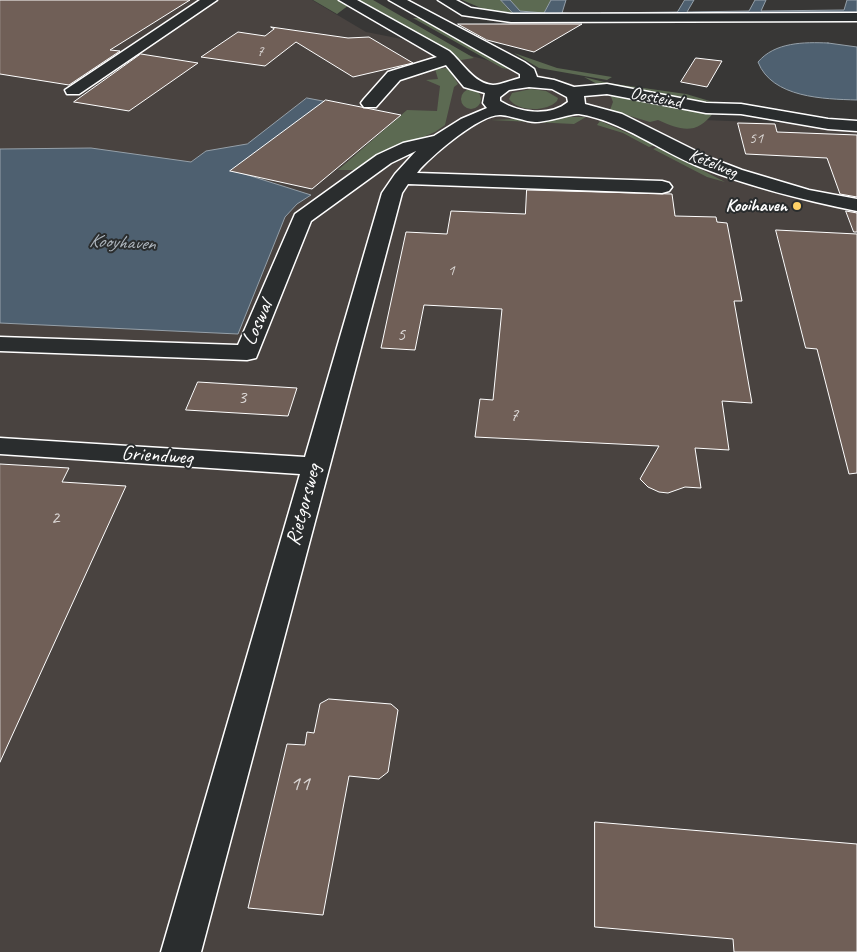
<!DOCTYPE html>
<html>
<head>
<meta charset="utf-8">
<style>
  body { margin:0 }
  canvas { display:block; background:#383736 }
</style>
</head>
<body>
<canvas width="857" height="952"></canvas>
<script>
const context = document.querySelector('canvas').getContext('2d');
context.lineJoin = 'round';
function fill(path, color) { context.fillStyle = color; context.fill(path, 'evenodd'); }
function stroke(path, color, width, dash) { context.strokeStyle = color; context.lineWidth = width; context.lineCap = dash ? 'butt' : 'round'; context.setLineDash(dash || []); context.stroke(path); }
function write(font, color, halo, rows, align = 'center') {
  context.font = font + ' Caveat,sans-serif'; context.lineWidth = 4; context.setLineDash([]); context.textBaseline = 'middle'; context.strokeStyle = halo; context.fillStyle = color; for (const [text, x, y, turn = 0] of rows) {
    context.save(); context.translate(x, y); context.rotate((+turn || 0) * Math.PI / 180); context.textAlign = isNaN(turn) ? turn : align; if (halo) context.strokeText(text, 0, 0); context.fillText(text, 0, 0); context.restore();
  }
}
fill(new Path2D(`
  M0,0H312L366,32L432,45L703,120L857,126V952H0Z`), '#494340');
fill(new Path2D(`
  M313,0H340L349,5L337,14Z
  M357,0H373L474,58L461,60Z
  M462,0H501L514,15H498Z
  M509,0H551L544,13L520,11Z
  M413,18H421L498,60L512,70L502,68Z
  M514,53L557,68L612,77L607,80L539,68Z
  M448,68L458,84L454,87L445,125L435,132L411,142L354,170H338L407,110L437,111L440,86L426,80L438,79L435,69Z
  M584,77L608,83L686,94L713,102L688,100L599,85Z
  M531,89L546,91L558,98L557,101C547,112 518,112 509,99L512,93Z
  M461 99a10 10 0 1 1 20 0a10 10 0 1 1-20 0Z
  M610,94L714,112C696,136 681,130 658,120L650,122L610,110L613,102Z
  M566,117H586L574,124L491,120Z
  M600,121L655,145L649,147L623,133L597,125Z
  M658,147L725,182L707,177L653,149Z`), '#5c6a52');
const water = new Path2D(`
  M501,0H510L520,11L544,13L551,0H566L562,13L582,14L515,15Z
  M685,0H694L687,12L749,11L755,0H766L761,11L844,10L847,0H857V14L602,17L601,13L677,12Z
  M828,43L857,47V100C824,99 772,98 758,62C775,42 804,42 828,43Z
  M307,98L328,102L235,171L311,195L297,204L285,217L238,334L0,323V149L91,148L191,162L206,151L247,144Z`);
fill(water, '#4e6070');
stroke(water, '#95a0a9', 1);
const building = new Path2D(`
  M0,0H190L110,50L120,51L69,85L0,74Z
  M458,24H582L534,52L487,40Z
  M271,27L348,38L369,37L413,63L353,77L296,42L265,66L201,57L238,32L265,36L274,29Z
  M141,54L198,63L129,111L74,102Z
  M696,58L722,61L707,87L681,82Z
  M326,100L401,115L312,189L230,171Z
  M738,123L775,124L777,132L857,135V197L840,194L827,158L746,154Z
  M527,190L672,194L675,216L716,217L717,222L727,223L742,301H734L752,403L722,401L729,450L695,448L701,488L685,487L668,493L659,492L648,487L640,479L659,446L475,437L480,399L493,400L502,309L424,305L415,350L381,348L406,232L447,234L451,211L525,214Z
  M846,211L857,213V232H854Z
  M776,230L857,234V473L849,474L817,349L806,348Z
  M198,382L297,388L288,416L186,410Z
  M0,464L69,468L62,482L126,486L0,762Z
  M329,699L391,704L398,710L388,772L379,779L349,776L323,915L248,908L287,744L305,745L307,732L314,733L320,704Z
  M595,822L857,844V952H734L733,939L595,927Z`);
fill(building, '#705f57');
stroke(building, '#fff', 1);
const minor = new Path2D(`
  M200,0H217L79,94H67L65,90Z
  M339,0H357L449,51C462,62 474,84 493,85C500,85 512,80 520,78V74L389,0H407L524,62L534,69L537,77L554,80L574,87L607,84L706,103L741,104L828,119L857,121V131L828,129L741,114L706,113L607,94L584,96L585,104L622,114L708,157L742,170L809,190L857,199V211C803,200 751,187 700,167C659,151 623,121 579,114C573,113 548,122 535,122C523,121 513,116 501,115C481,113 434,154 420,169L417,173L662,181L669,183L672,187L669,191L662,193L408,184L402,193L201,952H161L300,474L0,454V438L305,457L382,193L395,174L416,151L391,163L311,221L256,358L247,360L0,351V337L238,345L295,214L377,155L403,143L434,136L461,119L487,108L483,103L485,93L464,87L446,65L400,80L376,107H364L361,103L364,99L388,72L437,57ZM529,87L552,89L567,97L568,102C550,117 519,113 500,101V97L509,90Z
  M438,0H456L471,8L511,14L857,13V21L511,22L462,15Z`);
stroke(minor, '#fff', 3);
fill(minor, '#2a2d2e');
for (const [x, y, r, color] of [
  [797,206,5,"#ffd166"]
]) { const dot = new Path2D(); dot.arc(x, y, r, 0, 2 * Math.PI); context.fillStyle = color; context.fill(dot); stroke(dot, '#2a2d2e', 2); }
write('16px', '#dbd7d5', null, [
  ["7",260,52],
  ["51",756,139],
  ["1",451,271]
]);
write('18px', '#fff', '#2a2d2e', [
  ["Oosteind",656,98,11],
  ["Ketelweg",713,164,22]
]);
write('bold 18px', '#fff', '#2a2d2e', [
  ["Kooihaven",787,206]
], 'right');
write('italic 19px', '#afb7bf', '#2a2d2e', [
  ["Kooyhaven",122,243,3]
]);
write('19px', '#dbd7d5', null, [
  ["5",401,335],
  ["3",242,398],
  ["7",514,416],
  ["2",55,518]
]);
write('21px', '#fff', '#2a2d2e', [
  ["Loswal",258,323,-66],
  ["Griendweg",157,456,4],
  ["Rietgorsweg",304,505,-75]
]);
write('22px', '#dbd7d5', null, [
  ["11",300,784]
]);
</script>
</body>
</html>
